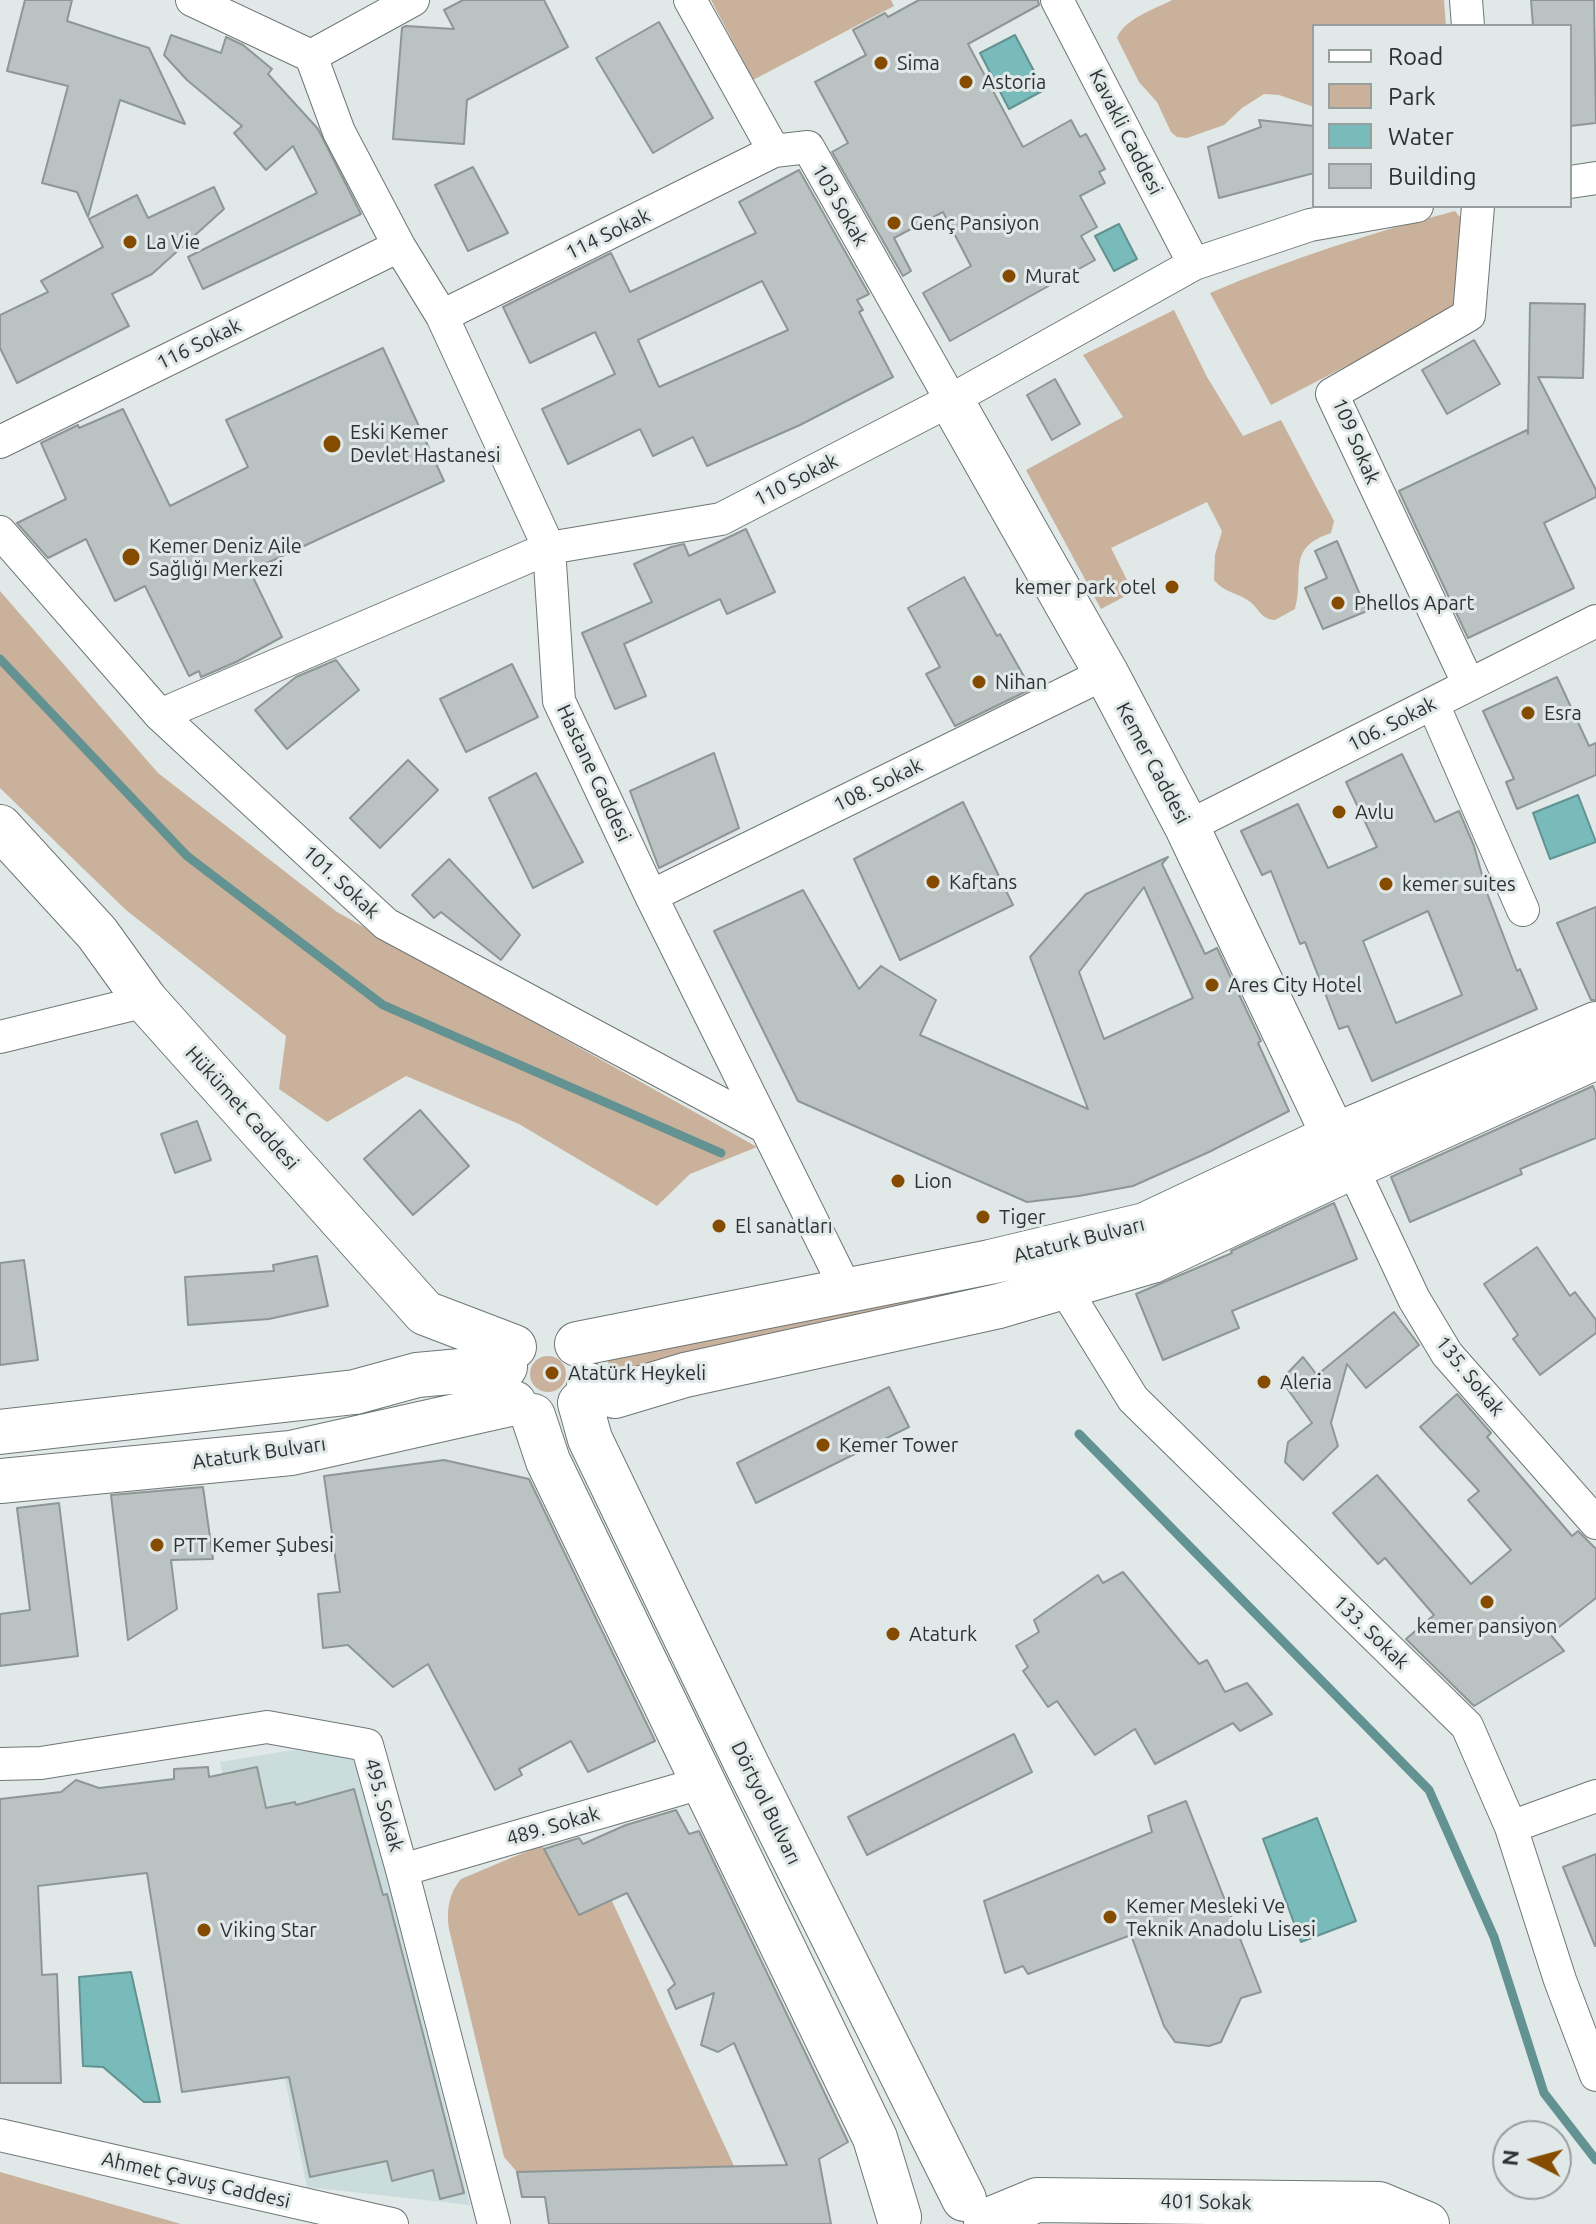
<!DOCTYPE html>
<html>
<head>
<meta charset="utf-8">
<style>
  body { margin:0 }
  #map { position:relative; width:1596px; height:2224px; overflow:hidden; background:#e0e8e8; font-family:Ubuntu,sans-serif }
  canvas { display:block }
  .legend { position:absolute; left:1312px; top:24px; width:260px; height:184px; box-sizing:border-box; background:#e0e8e8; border:2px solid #999f9f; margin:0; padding:10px 14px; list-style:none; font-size:24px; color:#2f3232 }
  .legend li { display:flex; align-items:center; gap:16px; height:40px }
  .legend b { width:40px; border:2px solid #999f9f }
  .north { position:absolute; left:1492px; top:2120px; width:80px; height:80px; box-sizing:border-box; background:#e0e8e8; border:2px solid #999f9f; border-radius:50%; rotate:276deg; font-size:22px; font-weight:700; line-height:32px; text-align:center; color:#2f3232 }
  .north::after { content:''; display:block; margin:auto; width:28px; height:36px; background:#854c00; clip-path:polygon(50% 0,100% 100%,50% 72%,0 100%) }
</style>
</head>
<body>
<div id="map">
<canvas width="1596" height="2224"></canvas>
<ul class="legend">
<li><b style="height:10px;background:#fff"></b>Road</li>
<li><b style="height:22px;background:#c9b19b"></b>Park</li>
<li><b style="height:22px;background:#78bbba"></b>Water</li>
<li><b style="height:22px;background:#bac2c2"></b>Building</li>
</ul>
<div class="north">N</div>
</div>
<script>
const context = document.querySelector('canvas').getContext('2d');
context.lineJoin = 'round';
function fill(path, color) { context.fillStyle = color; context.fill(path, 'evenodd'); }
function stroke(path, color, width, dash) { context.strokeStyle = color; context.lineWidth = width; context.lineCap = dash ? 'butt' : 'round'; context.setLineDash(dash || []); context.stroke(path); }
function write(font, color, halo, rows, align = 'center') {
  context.font = font + ' Ubuntu,sans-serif'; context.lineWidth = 6; context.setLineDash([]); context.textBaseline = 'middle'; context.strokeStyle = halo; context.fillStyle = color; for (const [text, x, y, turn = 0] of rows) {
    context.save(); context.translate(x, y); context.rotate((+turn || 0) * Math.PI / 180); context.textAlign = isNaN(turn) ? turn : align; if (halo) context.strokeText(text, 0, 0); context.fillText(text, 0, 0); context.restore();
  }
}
fill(new Path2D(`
  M293,1750L356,1755L470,2205L307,2187L220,1762Z`), '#cbdcdc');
fill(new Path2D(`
  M711,0H891L894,6L753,80Z
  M1172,0H1444L1446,26H1314V107L1279,95L1264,94L1242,108L1224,125L1187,138L1177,137L1171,132L1157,102L1139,82L1117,38C1124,19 1155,9 1172,0Z
  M1455,211L1464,222L1459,308L1271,405L1210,293C1290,259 1370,233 1455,211Z
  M1174,310L1207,377L1243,436L1281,420L1334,521L1331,533C1285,548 1305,574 1295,609L1275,620C1260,619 1259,608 1249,601C1236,592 1225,593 1214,580L1215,555L1222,531L1207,502L1111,548L1133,592L1101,609L1026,470L1123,417L1083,355Z
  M0,591L158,773L337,912L757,1147L690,1174L657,1206L519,1124L406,1076L327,1122L279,1089L286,1036L126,910L0,788Z
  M988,1279L993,1295L613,1379L606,1356L630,1352L641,1354Z
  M530 1374a18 18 0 1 1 36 0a18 18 0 1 1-36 0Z
  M542,1845L579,1915L612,1901L734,2166L517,2172L504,2157L449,1929C446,1910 449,1893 461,1879Z
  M0,2172L181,2224H0Z`), '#c9b19b');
const water = new Path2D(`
  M1015,35L1044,90L1009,109L980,53Z
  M1119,224L1137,259L1114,271L1095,236Z
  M1578,795L1596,842L1550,859L1533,813Z
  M1317,1818L1356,1921L1301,1942L1263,1839Z
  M131,1972L160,2102H144L103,2067L83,2066L79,1977Z`);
fill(water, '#78bbba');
stroke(water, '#629291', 2);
stroke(new Path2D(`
  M0,659L187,856L383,1005L721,1153
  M1079,1434L1429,1790L1494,1937L1544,2093L1596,2160`), '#629291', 9);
const building = new Path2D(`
  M25,0H72L67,21L149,48L185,124L120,100L88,217L77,192L42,183L68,86L7,71Z
  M463,0H544L568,47L467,100L464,144L393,139L402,28L406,26L454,29L444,10Z
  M919,0H1038L1039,5L968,44L1023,147L1071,120L1080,137L1086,134L1105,169L1099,172L1105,183L1080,196L1097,227L1081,236L1095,260L950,341L923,293L971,266L943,212L894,238L911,271L903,276L832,152L848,143L815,82L866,55L853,30L885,13L888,17Z
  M1531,0H1594L1596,123L1570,126V26H1533Z
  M659,22L713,118L653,153L596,58Z
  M171,35L221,53L226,37L243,45L272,69L268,74L318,129L361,214L203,289L188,257L317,193L293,146L266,170L234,133L242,126L187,80L164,55Z
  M1259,120L1314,126V173L1219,198L1208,147L1261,127Z
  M473,167L508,233L468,251L435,185Z
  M799,170L869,294L857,300L863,310L859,312L893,377L800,425L707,466L693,437L653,456L640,429L568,464L542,409L615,374L595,332L530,363L503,307L611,253L630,292L756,233L739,202ZM762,281L788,330L659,387L638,340Z
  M214,187L224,209L152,274L112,294L129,326L17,383L0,348V315L48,292L41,281L103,247L89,219L137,195L148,218Z
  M1530,303L1585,304L1583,378L1538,377L1596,490V497L1544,523L1574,588L1468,638L1399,491L1527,430L1528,434Z
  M1474,340L1500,384L1447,414L1422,370Z
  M383,348L444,481L250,571L282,637L236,662L201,677L199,671L189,676L145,586L115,601L86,539L48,558L17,523L66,499L41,443L78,425L79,428L123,409L170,506L248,467L226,420Z
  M1055,379L1080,424L1052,440L1027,395Z
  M746,529L775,592L727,614L720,599L624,644L646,696L615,709L582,633L652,602L634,564L671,547L684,544L689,556Z
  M1337,541L1367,611L1323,629L1305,588L1327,578L1315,551Z
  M964,577L997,636L1000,634L1031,689L955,726L926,674L940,667L908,608Z
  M336,660L359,690L287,749L255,710L296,677Z
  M512,664L538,717L466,752L440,699Z
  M1557,677L1589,746L1596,743V775L1517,809L1506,782L1514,779L1483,711Z
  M714,753L739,828L659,868L630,791Z
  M1402,754L1435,822L1459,811L1474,846L1487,893L1517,971L1520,969L1537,1009L1372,1081L1348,1026L1339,1029L1305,942L1300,944L1271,871L1262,875L1241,831L1298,804L1328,868L1377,847L1346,782ZM1428,911L1462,995L1396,1023L1363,941Z
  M408,760L438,790L380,848L350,818Z
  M536,773L583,862L533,888L489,798Z
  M963,802L1013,905L900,960L854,859Z
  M1168,857L1162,864L1205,954L1217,948L1261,1041L1258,1043L1289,1111L1209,1152L1133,1186L1079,1196L1027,1202L798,1101L714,931L803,890L859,989L881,966L936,1000L920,1035L1088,1109L1030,957L1086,894ZM1144,887L1193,998L1104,1039L1079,972Z
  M449,859L520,935L501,960L441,912L434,918L412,895Z
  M1596,907V1000H1591L1557,923Z
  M1593,1086L1596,1094V1138L1520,1169L1522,1174L1410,1222L1391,1177Z
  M420,1110L469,1166L413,1215L364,1159Z
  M197,1121L211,1160L175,1173L161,1134Z
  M1334,1203L1357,1259L1232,1311L1239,1328L1163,1360L1136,1294L1232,1253L1231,1251Z
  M1537,1247L1570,1296L1575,1292L1596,1320V1333L1540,1375L1513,1339L1518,1335L1484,1284Z
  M317,1256L328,1306L269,1319L188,1325L185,1277L274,1271L273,1265Z
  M24,1260L38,1360L0,1365V1263Z
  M1394,1312L1419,1345L1366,1388L1347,1364L1331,1423L1338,1446L1303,1480L1285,1462L1288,1442L1312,1423L1281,1380L1303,1357L1317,1375Z
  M889,1387L909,1427L756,1503L737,1463Z
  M1457,1394L1491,1433L1487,1437L1572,1536L1578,1531L1596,1549V1598L1550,1634L1564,1651L1474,1706L1406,1639L1434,1615L1385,1558L1378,1564L1333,1513L1377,1475L1471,1584L1511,1550L1468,1500L1479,1491L1420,1427Z
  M444,1460L529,1479L655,1741L588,1772L571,1741L519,1769L522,1775L495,1790L428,1664L393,1687L348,1645L323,1648L318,1594L340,1592L324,1476Z
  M203,1487L213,1559L171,1560L177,1609L128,1640L111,1495Z
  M59,1503L78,1656L0,1666V1614L30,1610L17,1508Z
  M1123,1572L1199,1664L1207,1660L1225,1692L1247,1683L1272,1714L1240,1731L1233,1723L1155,1764L1135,1729L1095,1755L1057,1701L1048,1707L1023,1671L1028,1667L1016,1646L1039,1632L1034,1620L1098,1575L1103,1583Z
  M1014,1734L1032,1772L867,1855L848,1817Z
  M208,1767L209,1777L257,1767L266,1808L295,1802L296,1805L354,1789L383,1895L387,1894L464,2193L440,2199L433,2170L392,2181L387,2161L310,2177L289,2077L182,2092L147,1873L38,1886L42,1975L57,1974L61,2083H0V1799L61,1792L76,1780L99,1788L174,1779V1769Z
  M1186,1801L1261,1992L1241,1998L1221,2042L1209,2046L1175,2042L1164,2026L1131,1935L1028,1974L1023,1966L1005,1973L984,1901L1152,1832L1148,1816Z
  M676,1810L689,1834L699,1831L848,2142L819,2159L831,2224H549L545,2197H522L517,2172L787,2165L734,2043L718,2052L701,2045L714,1993L676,2009L668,1990L675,1984L627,1893L579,1915L544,1849L579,1838L583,1844L626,1825Z
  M1596,1854V1946H1595L1563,1867Z`);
fill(building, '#bac2c2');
stroke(building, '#8e9696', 2);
const street = new Path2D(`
  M192,0L311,56L339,132L399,246L442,316L549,548L559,701L651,896L847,1291
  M690,0L774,151L808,147L951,400
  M1057,0L1194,264
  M1466,0L1468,26
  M311,56L413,0
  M1570,182L1596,178
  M442,316L774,151
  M0,442L399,246
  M0,532L160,715L386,924L763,1126
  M1469,685L1332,394L1469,315L1478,206
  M1433,704L1523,910
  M160,715L549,548L721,519L951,400L1194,264L1310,225L1417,206
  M1187,827L1596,621
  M651,896L1106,673
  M0,1037L146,1001
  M1352,1167L1414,1299L1447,1354L1596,1523
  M1056,1270L1065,1289L1133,1399L1467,1726L1511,1827L1560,1980L1596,2075
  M0,1764L41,1763L267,1727L367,1745L402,1870L494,2224
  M1511,1827L1596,1796
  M402,1870L691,1786L704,1780
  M0,2135L392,2224`);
const secondary = new Path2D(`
  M951,400L1106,673L1187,827L1334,1136
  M0,827L97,933L146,1001L425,1313L514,1347
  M577,1344L990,1262L1145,1225L1334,1136L1596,1024
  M589,1385L615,1396L685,1375L999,1306L1152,1261L1352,1167L1596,1057
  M580,1403L590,1439L747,1765L964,2199
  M533,1416L548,1461L875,2138L899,2217
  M0,1432L355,1392L417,1375L505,1367
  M0,1481L291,1453L514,1403
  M986,2221L1037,2200L1379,2204L1427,2224`);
stroke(street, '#6e7676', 34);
stroke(secondary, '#6e7676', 46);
stroke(street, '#fff', 32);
stroke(secondary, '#fff', 44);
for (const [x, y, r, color] of [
  [881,63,8,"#854c00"],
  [966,82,8,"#854c00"],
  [894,223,8,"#854c00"],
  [130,242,8,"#854c00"],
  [1009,276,8,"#854c00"],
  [332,444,10,"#854c00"],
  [131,557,10,"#854c00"],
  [1172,587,8,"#854c00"],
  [1338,603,8,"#854c00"],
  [979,682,8,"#854c00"],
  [1528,713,8,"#854c00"],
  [1339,812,8,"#854c00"],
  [933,882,8,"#854c00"],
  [1386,884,8,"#854c00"],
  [1212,985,8,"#854c00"],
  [898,1181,8,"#854c00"],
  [983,1217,8,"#854c00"],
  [719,1226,8,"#854c00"],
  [552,1373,8,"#854c00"],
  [1264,1382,8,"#854c00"],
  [823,1445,8,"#854c00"],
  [157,1545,8,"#854c00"],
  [1487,1602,8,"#854c00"],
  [893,1634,8,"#854c00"],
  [1110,1917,8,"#854c00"],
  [204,1930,8,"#854c00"]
]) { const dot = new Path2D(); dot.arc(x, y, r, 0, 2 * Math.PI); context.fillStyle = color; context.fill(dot); stroke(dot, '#e0e8e8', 3); }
write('20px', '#2f3232', '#e0e8e8', [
  ["Sima",897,63],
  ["Astoria",982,82],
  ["Genç Pansiyon",910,223],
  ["La Vie",146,242],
  ["Murat",1025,276],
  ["Eski Kemer",350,432],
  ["Devlet Hastanesi",350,455],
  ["Kemer Deniz Aile",149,546],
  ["Sağlığı Merkezi",149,569],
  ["kemer park otel",1156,587,"right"],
  ["Phellos Apart",1354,603],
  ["Nihan",995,682],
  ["Esra",1544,713],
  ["Avlu",1355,812],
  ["Kaftans",949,882],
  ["kemer suites",1402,884],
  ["Ares City Hotel",1228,985],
  ["Lion",914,1181],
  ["Tiger",999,1217],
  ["El sanatları",735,1226],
  ["Atatürk Heykeli",568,1373],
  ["Aleria",1280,1382],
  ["Kemer Tower",839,1445],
  ["PTT Kemer Şubesi",173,1545],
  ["kemer pansiyon",1487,1626,"center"],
  ["Ataturk",909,1634],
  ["Kemer Mesleki Ve",1126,1906],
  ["Teknik Anadolu Lisesi",1126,1929],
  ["Viking Star",220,1930]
], 'left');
write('20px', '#2f3232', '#e0e8e8', [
  ["Kavakli Caddesi",1126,132,63],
  ["103 Sokak",840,205,60],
  ["114 Sokak",608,234,-26],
  ["116 Sokak",199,344,-26],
  ["109 Sokak",1356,441,67],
  ["110 Sokak",796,480,-27],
  ["106. Sokak",1392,724,-27],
  ["Kemer Caddesi",1153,763,62],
  ["Hastane Caddesi",594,773,65],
  ["108. Sokak",878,785,-26],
  ["101. Sokak",341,882,43],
  ["Hükümet Caddesi",242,1108,48],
  ["Ataturk Bulvarı",1079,1240,-14],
  ["135. Sokak",1470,1376,51],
  ["Ataturk Bulvarı",259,1453,-8],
  ["133. Sokak",1371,1632,44],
  ["Dörtyol Bulvarı",766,1803,64],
  ["495. Sokak",384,1805,74],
  ["489. Sokak",553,1826,-16],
  ["Ahmet Çavuş Caddesi",196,2180,13],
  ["401 Sokak",1206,2202,1]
]);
</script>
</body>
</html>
